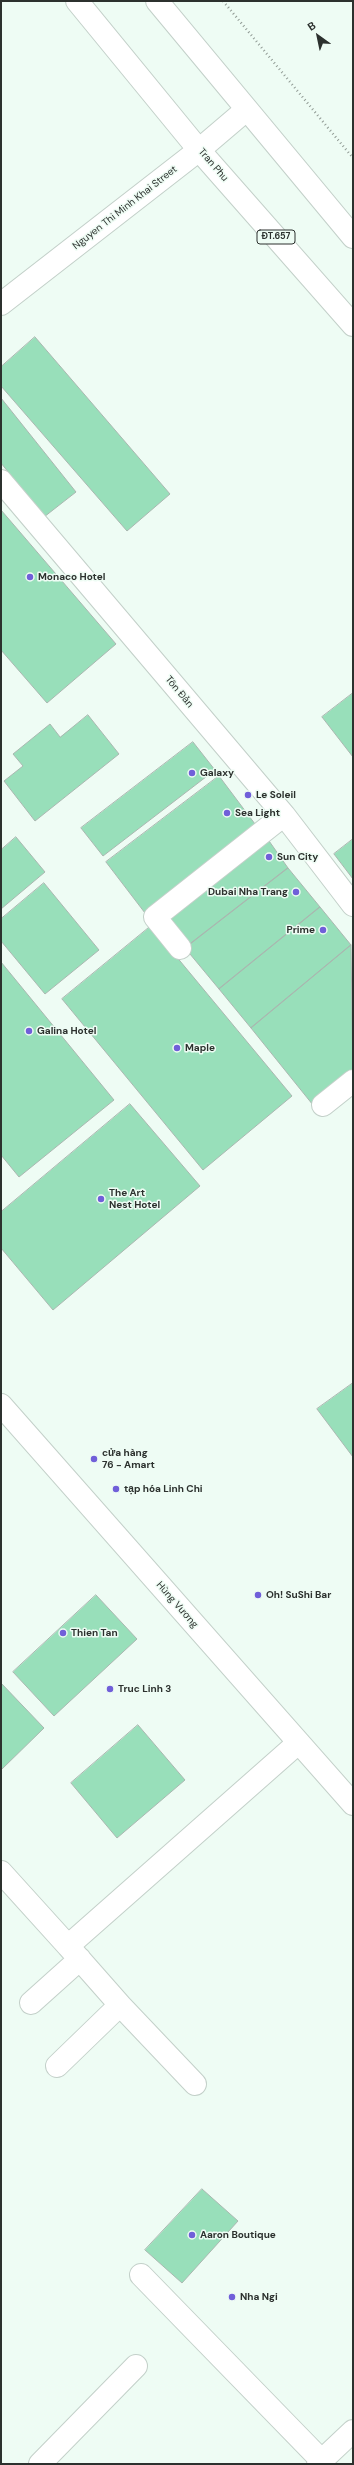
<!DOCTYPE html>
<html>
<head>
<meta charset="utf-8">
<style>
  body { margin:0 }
  #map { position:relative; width:354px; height:2465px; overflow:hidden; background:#eefcf4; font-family:"DM Sans",sans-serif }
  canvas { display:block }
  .frame { position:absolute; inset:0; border:2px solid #2c312e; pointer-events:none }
  .north { position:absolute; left:298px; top:16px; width:40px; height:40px; -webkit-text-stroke:3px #eefcf4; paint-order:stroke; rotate:327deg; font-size:11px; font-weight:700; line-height:16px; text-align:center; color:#2c312e }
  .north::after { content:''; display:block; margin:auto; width:14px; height:18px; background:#2c312e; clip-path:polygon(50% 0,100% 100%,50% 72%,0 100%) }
</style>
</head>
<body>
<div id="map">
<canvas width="354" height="2465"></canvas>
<div class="frame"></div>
<div class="north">B</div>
</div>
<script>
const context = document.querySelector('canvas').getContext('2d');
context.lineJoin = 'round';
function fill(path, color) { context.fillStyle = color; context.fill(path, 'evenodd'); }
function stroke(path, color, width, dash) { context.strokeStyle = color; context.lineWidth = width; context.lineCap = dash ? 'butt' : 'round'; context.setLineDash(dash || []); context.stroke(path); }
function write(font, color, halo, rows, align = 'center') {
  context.font = font + ' "DM Sans",sans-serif'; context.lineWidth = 3; context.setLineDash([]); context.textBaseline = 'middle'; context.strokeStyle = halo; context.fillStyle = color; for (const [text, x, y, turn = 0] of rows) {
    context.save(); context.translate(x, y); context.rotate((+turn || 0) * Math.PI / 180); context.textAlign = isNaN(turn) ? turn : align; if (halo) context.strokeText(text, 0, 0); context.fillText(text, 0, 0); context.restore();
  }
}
const building = new Path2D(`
  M35,337L170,494L127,531L1,386V367Z
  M1,398L76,492L44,517L1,463Z
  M1,510L116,644L47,703L1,650Z
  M353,693V757L322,717Z
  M88,715L119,754L35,821L4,781L23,766L13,754L50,724L60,737Z
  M193,742L215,770L103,856L81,828Z
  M219,776L258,828L145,913L106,862Z
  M16,837L45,872L1,909V850Z
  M267,838L288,868L185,948L161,919Z
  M353,839V879L334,854Z
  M288,868L320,907L219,989L185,948Z
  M44,883L99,950L45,994L1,941V919Z
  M320,907L351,945L251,1028L219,989Z
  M151,926L292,1096L203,1170L62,999Z
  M351,945L353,1082L317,1110L251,1028Z
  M1,962L114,1100L19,1177L1,1155Z
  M130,1104L200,1186L53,1310L1,1248V1212Z
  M353,1383V1457L317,1409Z
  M96,1595L137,1639L54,1716L13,1672Z
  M1,1683L44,1728L1,1770Z
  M138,1725L185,1780L117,1838L71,1783Z
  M202,2189L238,2221L182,2283L145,2250Z`);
fill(building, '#98dfba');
stroke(building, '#aab7b0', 1);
const minor = new Path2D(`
  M1,304L199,150L246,110
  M1,481L284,815L353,905
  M180,948L155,917L284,815
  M323,1105L353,1081
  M1,1405L353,1804
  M1,1872L68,1946
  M31,2003L80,1959
  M120,2005L195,2084
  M57,2066L120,2005L68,1946L298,1743
  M141,2275L322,2461
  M40,2464L136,2366
  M318,2464L353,2431`);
const major = new Path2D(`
  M77,1L199,150L353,325
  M157,1L353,237`);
stroke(minor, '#c3d0c9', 24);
stroke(major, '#c3d0c9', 24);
stroke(new Path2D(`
  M223,1L353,158`), '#919b95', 2.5, [1, 3]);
stroke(minor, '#fff', 22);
stroke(major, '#fff', 22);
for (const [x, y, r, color] of [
  [30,577,4,"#705fd9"],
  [192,773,4,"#705fd9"],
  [248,795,4,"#705fd9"],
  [227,813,4,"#705fd9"],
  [269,857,4,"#705fd9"],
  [296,892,4,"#705fd9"],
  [323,930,4,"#705fd9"],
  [29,1031,4,"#705fd9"],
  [177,1048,4,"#705fd9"],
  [101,1199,4,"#705fd9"],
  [94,1459,4,"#705fd9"],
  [116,1489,4,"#705fd9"],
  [258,1595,4,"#705fd9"],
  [63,1633,4,"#705fd9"],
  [110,1689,4,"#705fd9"],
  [192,2235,4,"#705fd9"],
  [232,2297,4,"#705fd9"]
]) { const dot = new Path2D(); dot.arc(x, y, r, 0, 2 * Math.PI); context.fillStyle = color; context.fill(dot); stroke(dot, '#eefcf4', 1.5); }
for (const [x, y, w] of [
  [276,237,38]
]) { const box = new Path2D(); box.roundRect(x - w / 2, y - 7, w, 14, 3); context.fillStyle = '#eefcf4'; context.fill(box); stroke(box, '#2c312e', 1); }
write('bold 9px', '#2c312e', null, [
  ["ĐT.657",276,237]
]);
write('10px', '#2c312e', '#eefcf4', [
  ["Tran Phu",213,165,49],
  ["Nguyen Thi Minh Khai Street",125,208,-38],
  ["Tôn Đản",179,692,50],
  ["Hùng Vương",177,1605,49]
]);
write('bold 10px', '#2c312e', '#eefcf4', [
  ["Monaco Hotel",38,577],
  ["Galaxy",200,773],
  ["Le Soleil",256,795],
  ["Sea Light",235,813],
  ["Sun City",277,857],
  ["Dubai Nha Trang",288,892,"right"],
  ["Prime",315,930,"right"],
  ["Galina Hotel",37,1031],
  ["Maple",185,1048],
  ["The Art",109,1193],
  ["Nest Hotel",109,1205],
  ["cửa hàng",102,1453],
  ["76 - Amart",102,1465],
  ["tạp hóa Linh Chi",124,1489],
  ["Oh! SuShi Bar",266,1595],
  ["Thien Tan",71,1633],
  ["Truc Linh 3",118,1689],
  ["Aaron Boutique",200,2235],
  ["Nha Ngi",240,2297]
], 'left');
</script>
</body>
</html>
